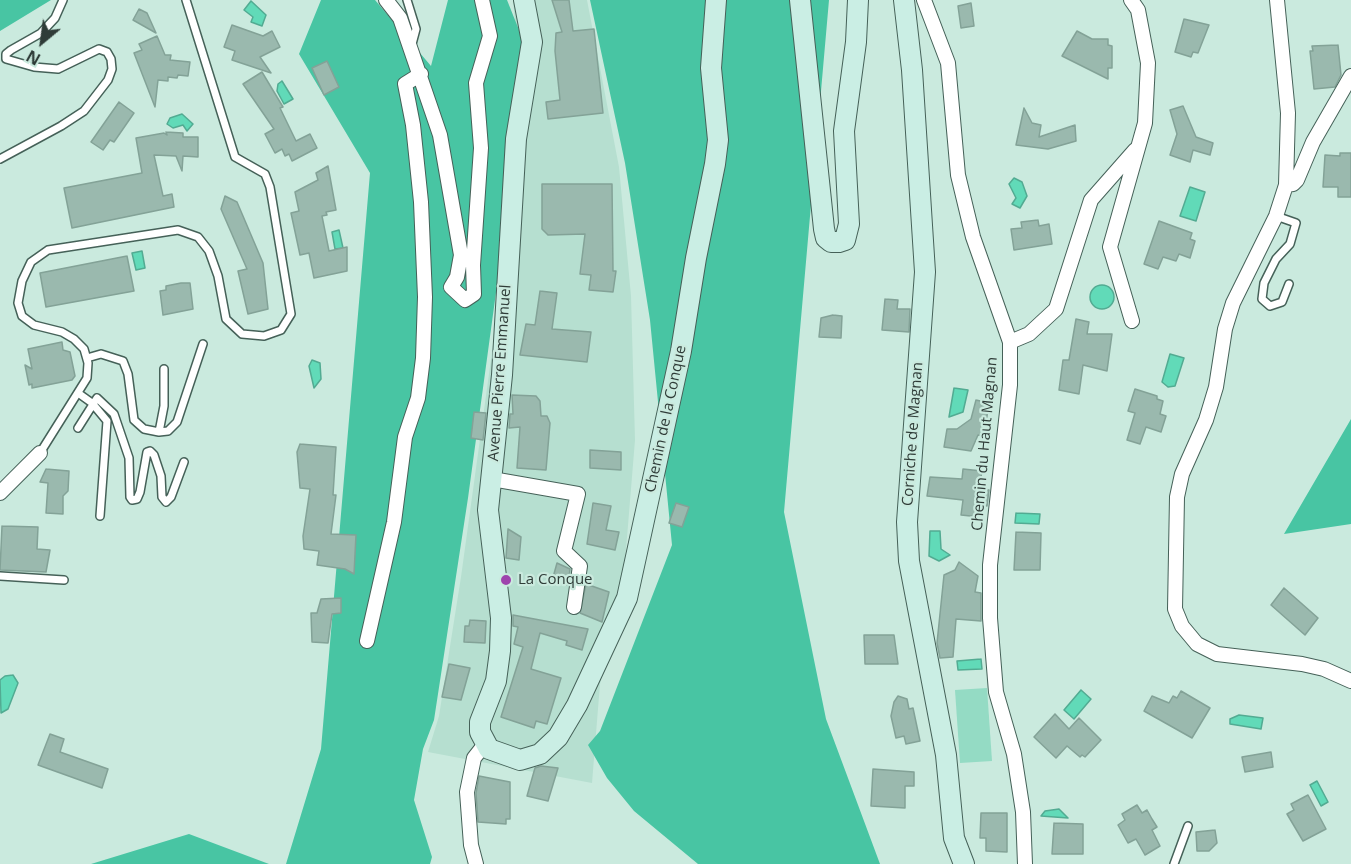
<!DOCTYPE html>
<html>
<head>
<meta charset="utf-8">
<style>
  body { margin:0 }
  #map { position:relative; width:1351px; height:864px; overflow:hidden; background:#caeade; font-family:"Open Sans",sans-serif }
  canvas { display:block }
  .north { position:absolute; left:12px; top:12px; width:60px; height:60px; -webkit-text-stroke:4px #caeade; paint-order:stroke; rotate:209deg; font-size:16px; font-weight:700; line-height:24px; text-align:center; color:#2f3c38 }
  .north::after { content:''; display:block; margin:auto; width:21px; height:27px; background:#2f3c38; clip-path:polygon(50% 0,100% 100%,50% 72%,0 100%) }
</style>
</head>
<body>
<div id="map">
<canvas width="1351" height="864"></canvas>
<div class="north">N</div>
</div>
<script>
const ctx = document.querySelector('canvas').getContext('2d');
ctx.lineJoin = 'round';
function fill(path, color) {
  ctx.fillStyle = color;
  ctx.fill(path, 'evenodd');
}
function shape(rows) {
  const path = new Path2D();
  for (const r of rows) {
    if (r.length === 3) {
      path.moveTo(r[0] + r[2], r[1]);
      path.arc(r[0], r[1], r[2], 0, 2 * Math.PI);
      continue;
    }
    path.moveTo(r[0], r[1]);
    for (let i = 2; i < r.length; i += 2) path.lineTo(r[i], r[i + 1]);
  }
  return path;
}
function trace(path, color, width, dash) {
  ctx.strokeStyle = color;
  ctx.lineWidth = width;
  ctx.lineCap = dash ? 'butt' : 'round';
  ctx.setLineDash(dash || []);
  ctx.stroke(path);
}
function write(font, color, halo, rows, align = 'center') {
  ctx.font = font + ' "Open Sans",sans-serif';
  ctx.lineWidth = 4.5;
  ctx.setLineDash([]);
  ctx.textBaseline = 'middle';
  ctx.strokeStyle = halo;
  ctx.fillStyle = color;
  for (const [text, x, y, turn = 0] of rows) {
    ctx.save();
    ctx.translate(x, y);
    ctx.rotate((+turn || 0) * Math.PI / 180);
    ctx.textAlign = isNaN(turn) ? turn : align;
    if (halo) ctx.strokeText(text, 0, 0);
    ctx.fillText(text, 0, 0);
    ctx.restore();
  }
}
const built = shape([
  [513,0,587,0,619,167,631,296,635,440,624,574,600,684,592,783,428,752,439,716,461,577,524,120]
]);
const green = shape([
  [987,688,992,761,960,763,955,690]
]);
const forest = shape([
  [0,0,51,0,0,31],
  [321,0,375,0,431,66,448,0,507,0,525,45,506,219,468,498,434,720,423,749,414,800,432,857,430,864,286,864,321,749,370,173,299,54],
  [590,0,829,0,784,512,826,719,880,864,698,864,634,811,607,778,588,745,600,731,672,545,650,320,625,163],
  [1351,419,1351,524,1284,534],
  [189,834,269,864,91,864]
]);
const water = shape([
  [251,1,266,15,262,26,251,22,253,17,244,10,251,1],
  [282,81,293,99,284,104,277,91,278,84,282,81],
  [182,114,193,124,187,131,183,125,173,128,167,124,170,118,182,114],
  [1014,178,1022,182,1027,196,1020,208,1012,204,1016,198,1009,184,1014,178],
  [1190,187,1205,192,1196,221,1180,216,1190,187],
  [339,230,343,248,335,249,332,232,339,230],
  [142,251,145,268,136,270,132,253,142,251],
  [1102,297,12],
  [1170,354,1184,358,1175,386,1168,387,1162,382,1170,354],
  [312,360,320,363,321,379,314,388,309,366,312,360],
  [954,388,968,390,963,412,949,417,954,388],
  [1016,513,1040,514,1039,524,1015,523,1016,513],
  [930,531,940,531,941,549,950,555,939,561,929,556,930,531],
  [981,659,982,669,958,670,957,661,981,659],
  [13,675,18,683,8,709,1,713,0,680,5,676,13,675],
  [1081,690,1091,699,1074,719,1064,710,1081,690],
  [1239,715,1263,718,1261,729,1230,724,1230,719,1239,715],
  [1317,781,1328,802,1321,806,1310,785,1317,781],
  [1059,809,1068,818,1041,816,1045,811,1059,809]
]);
const building = shape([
  [552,0,569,0,573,31,594,29,603,113,548,119,546,102,560,100,555,51,556,33,562,32,552,0],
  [971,3,974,26,961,28,958,6,971,3],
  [139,9,147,13,156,33,133,20,139,9],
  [1184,19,1209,25,1198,53,1193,52,1191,57,1175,52,1184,19],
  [232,25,263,36,272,31,280,47,260,57,271,73,232,60,235,51,224,47,232,25],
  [1077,31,1092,39,1108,39,1108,45,1112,46,1112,68,1108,68,1108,79,1062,56,1077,31],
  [157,36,165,55,171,55,170,60,190,62,188,76,178,75,177,78,168,77,168,81,158,80,155,107,134,53,142,50,139,44,157,36],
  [1338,45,1341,75,1335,87,1314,89,1310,51,1313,51,1312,46,1338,45],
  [327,61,339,87,324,95,312,68,327,61],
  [262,72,283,107,280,108,296,141,310,134,317,148,292,161,289,154,285,156,282,149,275,153,265,134,274,129,243,84,262,72],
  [119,102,134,113,114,142,110,140,103,150,91,142,119,102],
  [1183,106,1196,137,1213,143,1210,155,1193,150,1190,162,1170,155,1177,134,1170,110,1183,106],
  [1024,108,1032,123,1041,125,1039,137,1075,125,1076,141,1048,149,1016,145,1024,108],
  [166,132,183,133,183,137,198,137,198,157,183,156,182,171,176,156,154,155,163,196,172,194,174,207,72,228,64,188,142,173,136,138,164,133,167,135,166,132],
  [1340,153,1351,153,1351,197,1338,197,1338,187,1323,187,1325,155,1340,156,1340,153],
  [328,166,336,210,326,212,327,215,322,216,329,251,347,247,347,271,314,278,309,253,300,255,291,213,299,211,295,192,318,180,316,173,328,166],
  [542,184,612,184,613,271,616,271,613,292,589,290,591,275,580,274,585,234,548,235,542,229,542,184],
  [225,196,237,202,263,263,268,309,248,314,238,271,247,269,221,209,225,196],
  [1038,220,1039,226,1049,224,1052,244,1014,250,1011,229,1022,228,1021,222,1038,220],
  [1159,221,1192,233,1190,239,1195,241,1190,258,1179,254,1176,261,1163,257,1158,269,1144,264,1159,221],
  [127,256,134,291,46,307,40,273,127,256],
  [181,283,190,283,193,309,163,315,160,291,166,290,166,286,181,283],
  [540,291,557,293,552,329,591,332,587,362,520,355,526,324,535,325,540,291],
  [885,299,898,300,897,309,910,309,909,332,882,330,885,299],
  [833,315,842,316,841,338,819,337,821,318,833,315],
  [1076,319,1089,322,1087,334,1112,334,1107,371,1083,365,1079,394,1059,390,1063,360,1069,360,1076,319],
  [62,342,63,350,70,352,75,376,72,380,32,388,32,384,29,385,25,365,32,369,28,349,62,342],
  [1135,389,1157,396,1157,399,1163,401,1160,414,1166,416,1161,432,1146,427,1140,444,1127,440,1135,413,1128,411,1135,389],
  [512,395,536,396,540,401,541,416,547,416,550,423,546,470,517,468,520,427,509,428,510,414,513,414,512,395],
  [976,400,989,403,984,436,978,435,971,451,944,447,947,429,957,429,971,419,976,400],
  [474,412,486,413,483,440,471,438,474,412],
  [300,444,336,447,333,495,336,495,331,534,356,535,354,574,345,569,317,565,319,551,304,549,303,536,310,489,300,488,297,452,300,444],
  [590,450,621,452,621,470,590,468,590,450],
  [46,469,69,471,68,491,63,496,63,514,46,513,48,483,40,482,46,469],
  [963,469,982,471,979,489,989,490,987,506,981,505,980,517,961,515,963,500,927,496,930,477,962,479,963,469],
  [593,503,611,506,606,530,619,532,615,550,587,544,593,503],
  [676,503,689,507,682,527,669,523,676,503],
  [2,526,38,527,37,549,50,550,46,572,0,570,2,526],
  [508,529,521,537,519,560,506,558,508,529],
  [1016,532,1041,533,1040,570,1014,570,1016,532],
  [959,562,978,576,975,592,981,593,981,621,956,619,953,657,940,658,937,643,944,575,955,570,959,562],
  [557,563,570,569,568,585,552,581,557,563],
  [586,584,609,592,602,622,580,613,586,584],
  [1284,588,1318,618,1305,635,1271,605,1284,588],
  [341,598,341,613,332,614,328,643,312,642,311,613,317,613,321,599,341,598],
  [513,615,588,629,582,650,566,645,567,641,540,633,531,669,561,678,547,724,536,721,534,728,501,717,523,647,514,644,518,627,513,626,513,615],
  [470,620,486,621,485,643,464,642,465,626,469,626,470,620],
  [864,635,894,635,898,664,865,664,864,635],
  [449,664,470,668,461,700,442,697,449,664],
  [1181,691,1210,708,1192,738,1144,711,1152,696,1169,703,1173,696,1177,698,1181,691],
  [898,696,907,699,909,709,913,708,920,741,906,744,904,736,896,738,891,716,894,702,898,696],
  [1055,714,1069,729,1079,718,1101,740,1085,757,1082,755,1080,757,1067,746,1056,758,1034,737,1055,714],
  [50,734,64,739,60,752,108,769,102,788,38,765,50,734],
  [1271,752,1273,767,1245,772,1242,757,1271,752],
  [541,766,558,768,548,801,527,796,535,768,541,766],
  [873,769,914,772,914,786,905,786,905,808,871,806,873,769],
  [479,776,510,782,510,819,506,819,506,824,478,822,476,793,479,776],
  [1308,795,1326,829,1303,841,1287,814,1294,810,1291,804,1308,795],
  [1137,805,1142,813,1147,810,1152,819,1157,827,1152,830,1160,846,1145,855,1136,839,1128,843,1118,825,1125,820,1122,814,1137,805],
  [981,813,1007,813,1007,852,986,851,986,838,980,838,981,813],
  [1054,823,1083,824,1083,854,1052,854,1054,823],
  [1215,830,1217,843,1209,851,1197,851,1196,832,1215,830]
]);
const lane = shape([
  [407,0,416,29,412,44],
  [0,159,61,126,84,111,108,80,112,69,111,59,107,52,99,49,58,69,34,67,6,59,6,54,11,50,41,33,55,18,63,0],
  [1276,216,1296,223,1290,244,1276,259,1264,283,1262,299,1270,306,1282,302,1289,284],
  [87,358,101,354,123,361,128,374,134,420,144,429,159,432,164,406,164,369],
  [78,393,92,403,107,421,100,516],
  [78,428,97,398,114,414,129,458,130,497,132,500,137,499,140,492,147,452,150,451,154,455,161,476,162,497,166,502,171,497,184,462],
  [159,432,168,431,177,422,203,344],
  [40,453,87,378,88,363,84,349,74,339,62,332,34,325,22,316,18,303,22,281,31,262,48,250,178,230,198,237,209,251,218,276,226,319,242,334,264,336,281,330,291,314,270,187,265,174,235,157,186,0],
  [0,576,64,580],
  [1174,864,1188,826]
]);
const street = shape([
  [386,0,400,18,440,135,461,255,457,277,451,287,465,300,474,294,473,265,481,148,476,83,490,36,482,0],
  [924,0,948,63,958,175,973,237,1010,342,1010,385,990,565,990,618,996,692,1014,754,1023,812,1025,864],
  [1131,0,1138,10,1148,63,1145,123,1110,247,1132,321],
  [1277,0,1288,113,1286,185,1276,216,1233,303,1225,329,1216,387,1206,420,1182,474,1177,497,1175,609,1182,626,1197,644,1217,654,1302,664,1324,669,1351,681],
  [1286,185,1293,184,1297,180,1313,142,1351,76],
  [1010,342,1029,334,1056,309,1091,200,1135,150],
  [492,479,578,494,564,551,580,566,574,607],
  [0,493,40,453],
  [367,641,394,522,405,437,418,398,423,358,425,297,421,202,413,125,405,84,421,74],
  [476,864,471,845,467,792,474,758,485,744]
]);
const secondary = shape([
  [524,0,532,42,516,139,502,375,488,510,501,618,500,651,496,681,480,722,480,732,489,749,520,760,540,754,558,737,577,705,627,598,681,351,696,258,715,164,718,140,711,68,716,0],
  [800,0,824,229,826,238,831,242,839,242,845,240,849,224,844,131,856,42,858,0],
  [904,0,912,70,925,272,907,522,909,561,946,755,954,838,964,864]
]);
const markers = [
  [506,580,6,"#9e43ad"]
];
const streetNames = [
  ["Avenue Pierre Emmanuel",500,373,-86],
  ["Chemin de la Conque",666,419,-78],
  ["Corniche de Magnan",913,434,-86],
  ["Chemin du Haut Magnan",985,444,-85]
];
const poiNames = [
  ["La Conque",518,580]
];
fill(built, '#b6dfd0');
fill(green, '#94dbc4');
fill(forest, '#48c5a3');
fill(water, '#61dab8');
trace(water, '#52ab92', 1.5);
fill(building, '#9ab9ae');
trace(building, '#83a297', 1.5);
trace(lane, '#456158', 10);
trace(street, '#456158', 16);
trace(secondary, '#456158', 22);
trace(lane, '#fff', 7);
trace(street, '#fff', 14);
trace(secondary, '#caeee4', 20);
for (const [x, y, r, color] of markers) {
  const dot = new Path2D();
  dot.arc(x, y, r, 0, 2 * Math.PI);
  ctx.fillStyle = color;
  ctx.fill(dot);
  trace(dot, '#caeade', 2);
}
write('15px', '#2f3c38', '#caeade', streetNames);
write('15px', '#2f3c38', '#caeade', poiNames, 'left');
</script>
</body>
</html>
